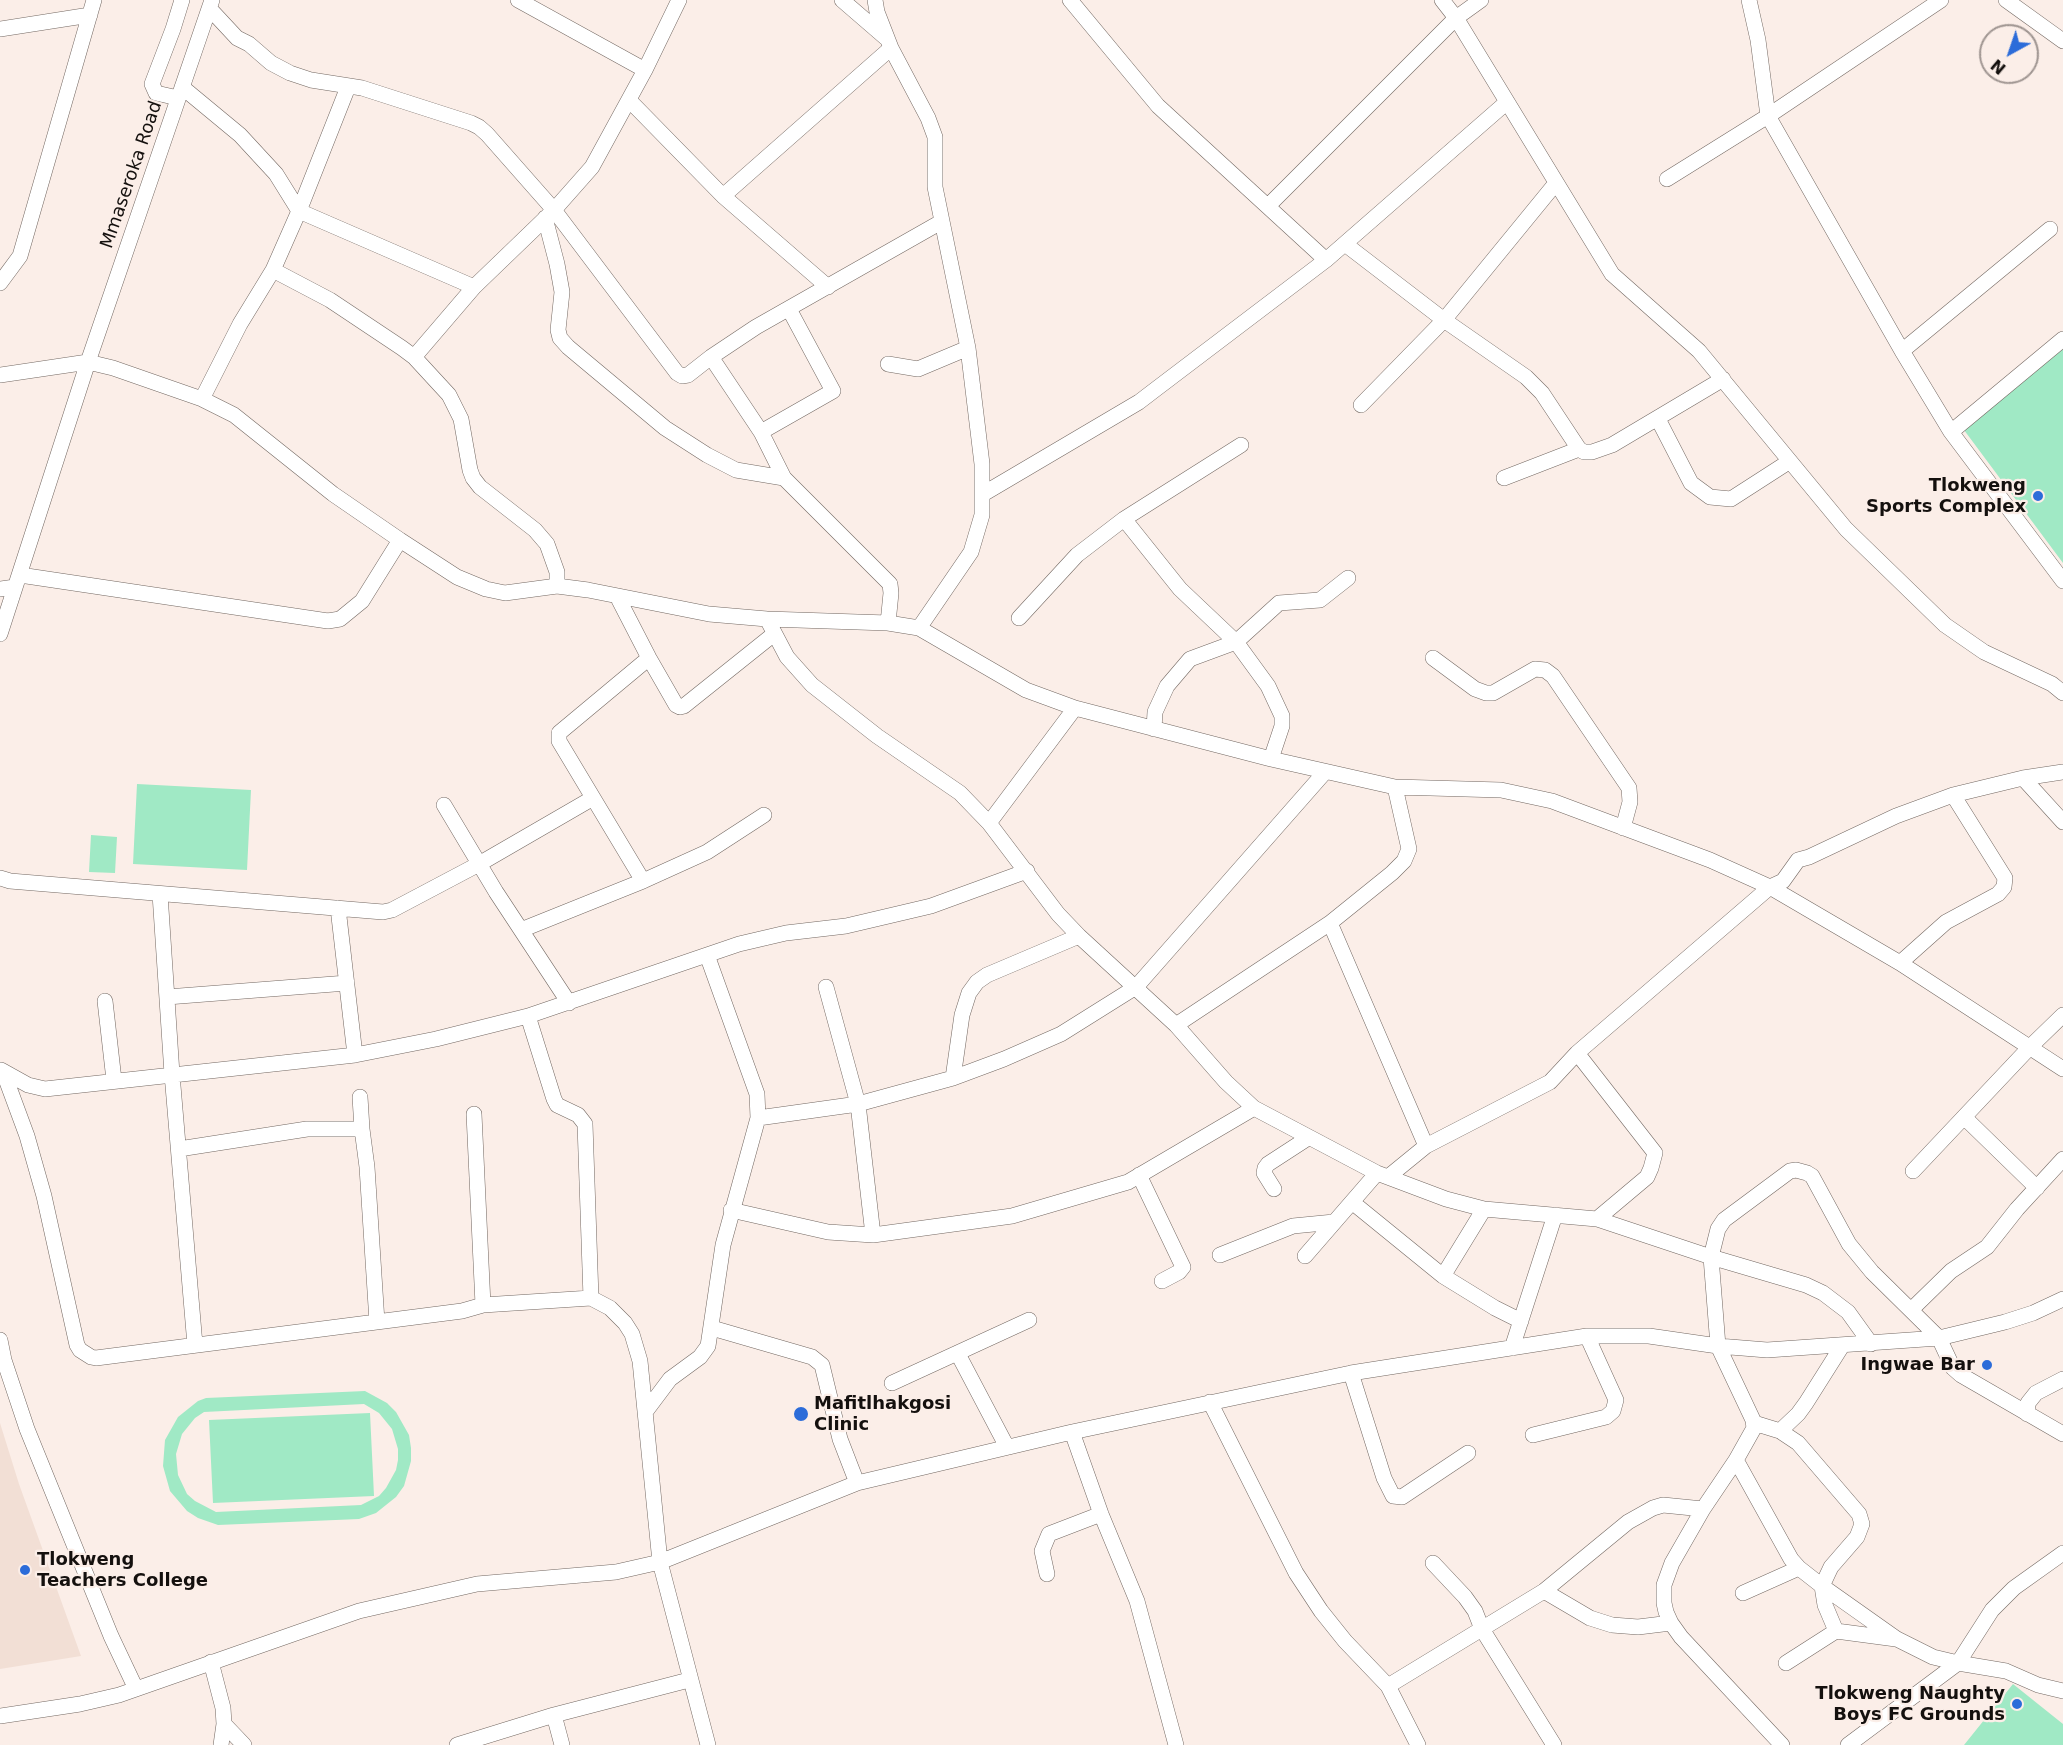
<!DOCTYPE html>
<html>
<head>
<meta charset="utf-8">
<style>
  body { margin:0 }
  #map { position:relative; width:2063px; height:1745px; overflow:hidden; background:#fbeee8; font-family:"DejaVu Sans",sans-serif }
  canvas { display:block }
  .north { position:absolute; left:1979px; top:24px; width:60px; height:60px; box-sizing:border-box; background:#fbeee8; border:2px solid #9f9591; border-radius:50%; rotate:220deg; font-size:16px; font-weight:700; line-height:24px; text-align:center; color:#14100e }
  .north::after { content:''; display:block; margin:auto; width:21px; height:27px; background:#2c6cd9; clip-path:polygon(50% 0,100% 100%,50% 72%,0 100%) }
</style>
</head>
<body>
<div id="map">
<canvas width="2063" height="1745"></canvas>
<div class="north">N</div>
</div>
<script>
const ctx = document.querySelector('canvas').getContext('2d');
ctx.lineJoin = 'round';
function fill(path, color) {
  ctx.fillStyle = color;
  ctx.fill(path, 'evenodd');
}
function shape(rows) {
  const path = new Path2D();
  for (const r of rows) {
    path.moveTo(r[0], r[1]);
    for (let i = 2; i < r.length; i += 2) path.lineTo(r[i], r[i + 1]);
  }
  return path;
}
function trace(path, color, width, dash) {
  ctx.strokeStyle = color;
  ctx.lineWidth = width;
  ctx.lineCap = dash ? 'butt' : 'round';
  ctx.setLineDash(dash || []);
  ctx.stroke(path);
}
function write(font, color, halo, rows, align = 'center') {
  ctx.font = font + ' "DejaVu Sans",sans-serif';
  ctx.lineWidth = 4.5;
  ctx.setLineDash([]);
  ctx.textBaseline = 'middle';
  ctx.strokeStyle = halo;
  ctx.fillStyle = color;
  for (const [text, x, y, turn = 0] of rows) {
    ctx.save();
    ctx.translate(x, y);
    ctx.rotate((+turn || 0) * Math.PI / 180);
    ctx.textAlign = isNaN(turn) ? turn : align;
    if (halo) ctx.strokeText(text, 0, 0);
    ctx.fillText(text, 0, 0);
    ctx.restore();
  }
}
const built = shape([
  [0,1423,19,1484,81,1656,0,1669]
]);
const green = shape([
  [2063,349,2063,563,1964,430],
  [137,784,251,790,247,870,133,864],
  [91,835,117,837,115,873,89,872],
  [365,1391,387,1403,396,1412,409,1435,411,1448,411,1461,404,1486,396,1497,376,1513,359,1519,218,1525,198,1518,187,1511,170,1491,163,1466,165,1440,178,1417,198,1401,206,1398],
  [364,1404,379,1413,392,1429,398,1449,398,1460,396,1470,386,1488,379,1496,361,1505,216,1512,195,1501,187,1494,178,1475,176,1454,182,1434,195,1418,204,1412],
  [370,1413,374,1496,213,1503,209,1420],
  [2013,1684,2063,1724,2063,1745,1964,1745]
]);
const minor = shape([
  [518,0,645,70],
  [842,0,886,38],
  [875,0,877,12,891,48,928,118,935,137,935,187,968,348,982,464,982,515,971,552,919,628],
  [1070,0,1158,106,1326,260],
  [1442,0,1456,18,1612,274,1699,351,1846,529,1945,625,1984,652,2052,684,2063,693],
  [1749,0,1758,40,1768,116,1902,351,1951,432,2063,581],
  [2006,0,2063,41],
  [210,9,237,38,249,44,271,63,290,73,311,80,362,88,471,123,479,127,487,134,554,210,677,373,682,376,688,375,711,357],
  [0,29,90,15],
  [182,87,240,135,276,174,299,211,474,287],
  [178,98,156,93,152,84,173,29,182,0],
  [629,100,723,196,828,287],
  [1667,179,1768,116,1941,0],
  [723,196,891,48],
  [1268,206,1456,18,1481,0],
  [545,218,557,264,562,292,558,330,560,338,568,347,665,428,707,455,736,470,784,478],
  [1345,244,1444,320,1526,377,1542,393,1579,449],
  [273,270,330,300,402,348,414,357,449,395,461,419,470,470,473,478,480,487,535,530,547,544,557,572,557,586],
  [0,283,20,256,94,0],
  [1902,351,2050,229],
  [414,357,474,287,554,210,592,167,645,70,679,0],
  [888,364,918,369,968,348],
  [0,375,88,362,113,368,202,399,234,415,333,494,400,540,457,577,486,589,505,593,557,586,588,590,709,614,767,619,888,623,919,628,1026,690,1075,708,1271,759,1395,787,1501,790,1552,801,1710,860,1770,887,1900,963,2063,1069],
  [202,399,240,324,273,270,299,211,348,87],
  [1361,405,1444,320,1556,183],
  [1658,419,1691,483,1710,497,1731,499,1790,461],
  [761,432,833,391,789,309],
  [1951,432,2063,339],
  [1504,478,1579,449,1584,452,1592,452,1612,445,1723,379],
  [983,494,1139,402,1156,389,1326,260,1507,102],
  [1124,519,1180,589,1236,642,1268,686,1282,716,1282,726,1271,759],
  [20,575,328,621,340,619,362,601,400,540],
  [0,589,15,587],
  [617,596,649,658,676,705,680,707,684,706,774,634],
  [1019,618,1077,555,1124,519,1241,445],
  [767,619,787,657,812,685,877,736,960,793,989,823,1058,914,1079,936,1176,1025,1226,1082,1254,1108,1377,1173,1446,1199,1484,1209,1597,1219,1711,1257,1806,1285,1823,1293,1848,1312,1871,1344],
  [888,623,891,593,890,584,784,478,761,432,711,357,756,327,941,222],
  [0,634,88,362,212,0],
  [1433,658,1475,689,1486,693,1493,693,1535,669,1545,670,1553,676,1629,788,1630,802,1623,828],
  [1154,729,1155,712,1167,686,1190,659,1236,642,1279,603,1320,600,1348,578],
  [2023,778,2063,822],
  [444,805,496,892,569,1003],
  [989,823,1075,708],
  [0,878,10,881,383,912,392,910,479,864,593,798],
  [643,881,559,741,559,733,649,658],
  [160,894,172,1074,195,1345],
  [338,908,355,1055],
  [1330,923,1426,1146],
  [521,930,643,881,707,852,764,815],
  [1900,963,1946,922,1998,894,2004,887,2005,878,1953,795],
  [826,987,858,1104,873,1235],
  [167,997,347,983],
  [105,1001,114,1080],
  [528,1016,554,1099,557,1105,578,1115,585,1124,591,1298],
  [1176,1025,1330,923,1392,873,1404,861,1409,849,1395,787],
  [1577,1053,1655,1153,1651,1168,1647,1177,1597,1219],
  [1,1070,28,1085,45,1089,355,1055,436,1039,528,1016,739,944,786,933,846,926,931,906,1027,871],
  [3,1071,27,1136,44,1196,77,1345,80,1350,91,1357,96,1358,462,1311,483,1305,591,1298,610,1308,625,1323,632,1334,640,1361,660,1562,708,1745],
  [953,1078,962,1015,969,993,977,982,987,975,1079,936],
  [360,1097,362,1129,367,1167,377,1322],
  [474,1114,483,1305],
  [1964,1117,2037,1188],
  [758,1118,858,1104,953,1078,1004,1059,1061,1034,1136,987,1325,772],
  [179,1149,307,1129,362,1129],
  [1913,1171,2030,1047,2063,1015],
  [1139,1175,1183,1267,1179,1272,1162,1281],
  [1388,1177,1426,1146,1550,1082,1577,1053,1770,887,1783,881,1798,860,1809,857,1896,816,1953,795,2023,778,2063,772],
  [1274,1189,1264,1173,1265,1168,1268,1164,1308,1138],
  [1352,1202,1443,1276,1495,1308,1521,1321],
  [731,1210,828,1232,873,1235,1012,1216,1128,1182,1254,1108],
  [1220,1255,1293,1226,1334,1222],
  [1305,1256,1377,1173],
  [1443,1276,1484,1209],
  [1911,1310,1951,1271,1987,1247,2017,1209,2063,1159],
  [712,1328,812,1357,822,1365,840,1439,857,1483],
  [0,1340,4,1360,27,1429,111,1636,136,1689],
  [1512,1348,1555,1215],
  [958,1354,1007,1447],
  [1351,1373,1384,1478,1393,1496,1402,1497,1468,1453],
  [892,1383,1029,1320],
  [1210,1402,1296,1573,1321,1611,1345,1641,1388,1686,1418,1745],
  [646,1411,670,1379,700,1357,708,1346,723,1245,758,1118,757,1094,707,955],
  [2027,1414,2028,1403,2036,1393,2063,1379],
  [1754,1423,1780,1431,1798,1443,1859,1514,1862,1524,1857,1537,1831,1567,1822,1586,1825,1605,1836,1631,1896,1639],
  [1780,1431,1798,1414,1806,1403,1842,1346],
  [1072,1432,1101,1514,1137,1601,1176,1745],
  [1533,1435,1606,1417,1613,1411,1616,1400,1587,1336],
  [1736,1460,1791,1559,1799,1568,1822,1586,1897,1639,1933,1657,1958,1663,2006,1671,2038,1685,2063,1691],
  [1433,1563,1465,1597,1475,1611,1482,1629,1554,1745],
  [1047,1574,1042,1551,1049,1534,1101,1514],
  [1544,1591,1590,1618,1612,1625,1638,1627,1671,1623],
  [1743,1593,1799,1568],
  [211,1662,223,1708,224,1724,221,1745],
  [1786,1663,1836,1631],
  [1388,1686,1544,1591,1628,1522,1653,1508,1663,1505,1703,1509],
  [554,1715,562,1745],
  [0,1716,80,1704,119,1695,359,1611,477,1584,616,1572,660,1562,857,1483,1072,1432,1351,1373,1587,1336,1649,1336,1718,1346,1767,1350,1939,1338,2005,1322,2033,1313,2063,1299],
  [224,1724,244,1745],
  [457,1745,554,1715,689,1680],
  [1782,1745,1681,1637,1671,1623,1666,1612,1664,1603,1664,1585,1672,1563,1703,1509,1736,1460,1754,1428,1753,1420,1718,1346,1711,1257,1718,1229,1724,1220,1790,1171,1796,1170,1807,1173,1812,1176,1849,1244,1872,1272,1939,1338,1953,1368,1961,1375,2063,1434],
  [1848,1745,1958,1663,1992,1610,2014,1588,2063,1553]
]);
const markers = [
  [2038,496,6,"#2c6cd9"],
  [1987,1365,6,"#2c6cd9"],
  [801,1414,8,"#2c6cd9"],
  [25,1570,6,"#2c6cd9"],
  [2017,1704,6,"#2c6cd9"]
];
const streetNames = [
  ["Mmaseroka Road",132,175,-71]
];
const poiNames = [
  ["Tlokweng",2026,486],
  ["Sports Complex",2026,507],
  ["Ingwae Bar",1975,1365],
  ["Mafitlhakgosi",814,1404,"left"],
  ["Clinic",814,1425,"left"],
  ["Tlokweng",37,1560,"left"],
  ["Teachers College",37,1581,"left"],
  ["Tlokweng Naughty",2005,1694],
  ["Boys FC Grounds",2005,1715]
];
fill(built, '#f2dfd5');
fill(green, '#a0e9c5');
trace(minor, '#736862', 16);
trace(minor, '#fff', 15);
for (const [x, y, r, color] of markers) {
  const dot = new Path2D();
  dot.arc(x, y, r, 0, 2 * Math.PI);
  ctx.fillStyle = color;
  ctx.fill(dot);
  trace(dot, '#fbeee8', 2);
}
write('18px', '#14100e', '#fbeee8', streetNames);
write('bold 18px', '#14100e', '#fbeee8', poiNames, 'right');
</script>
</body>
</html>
